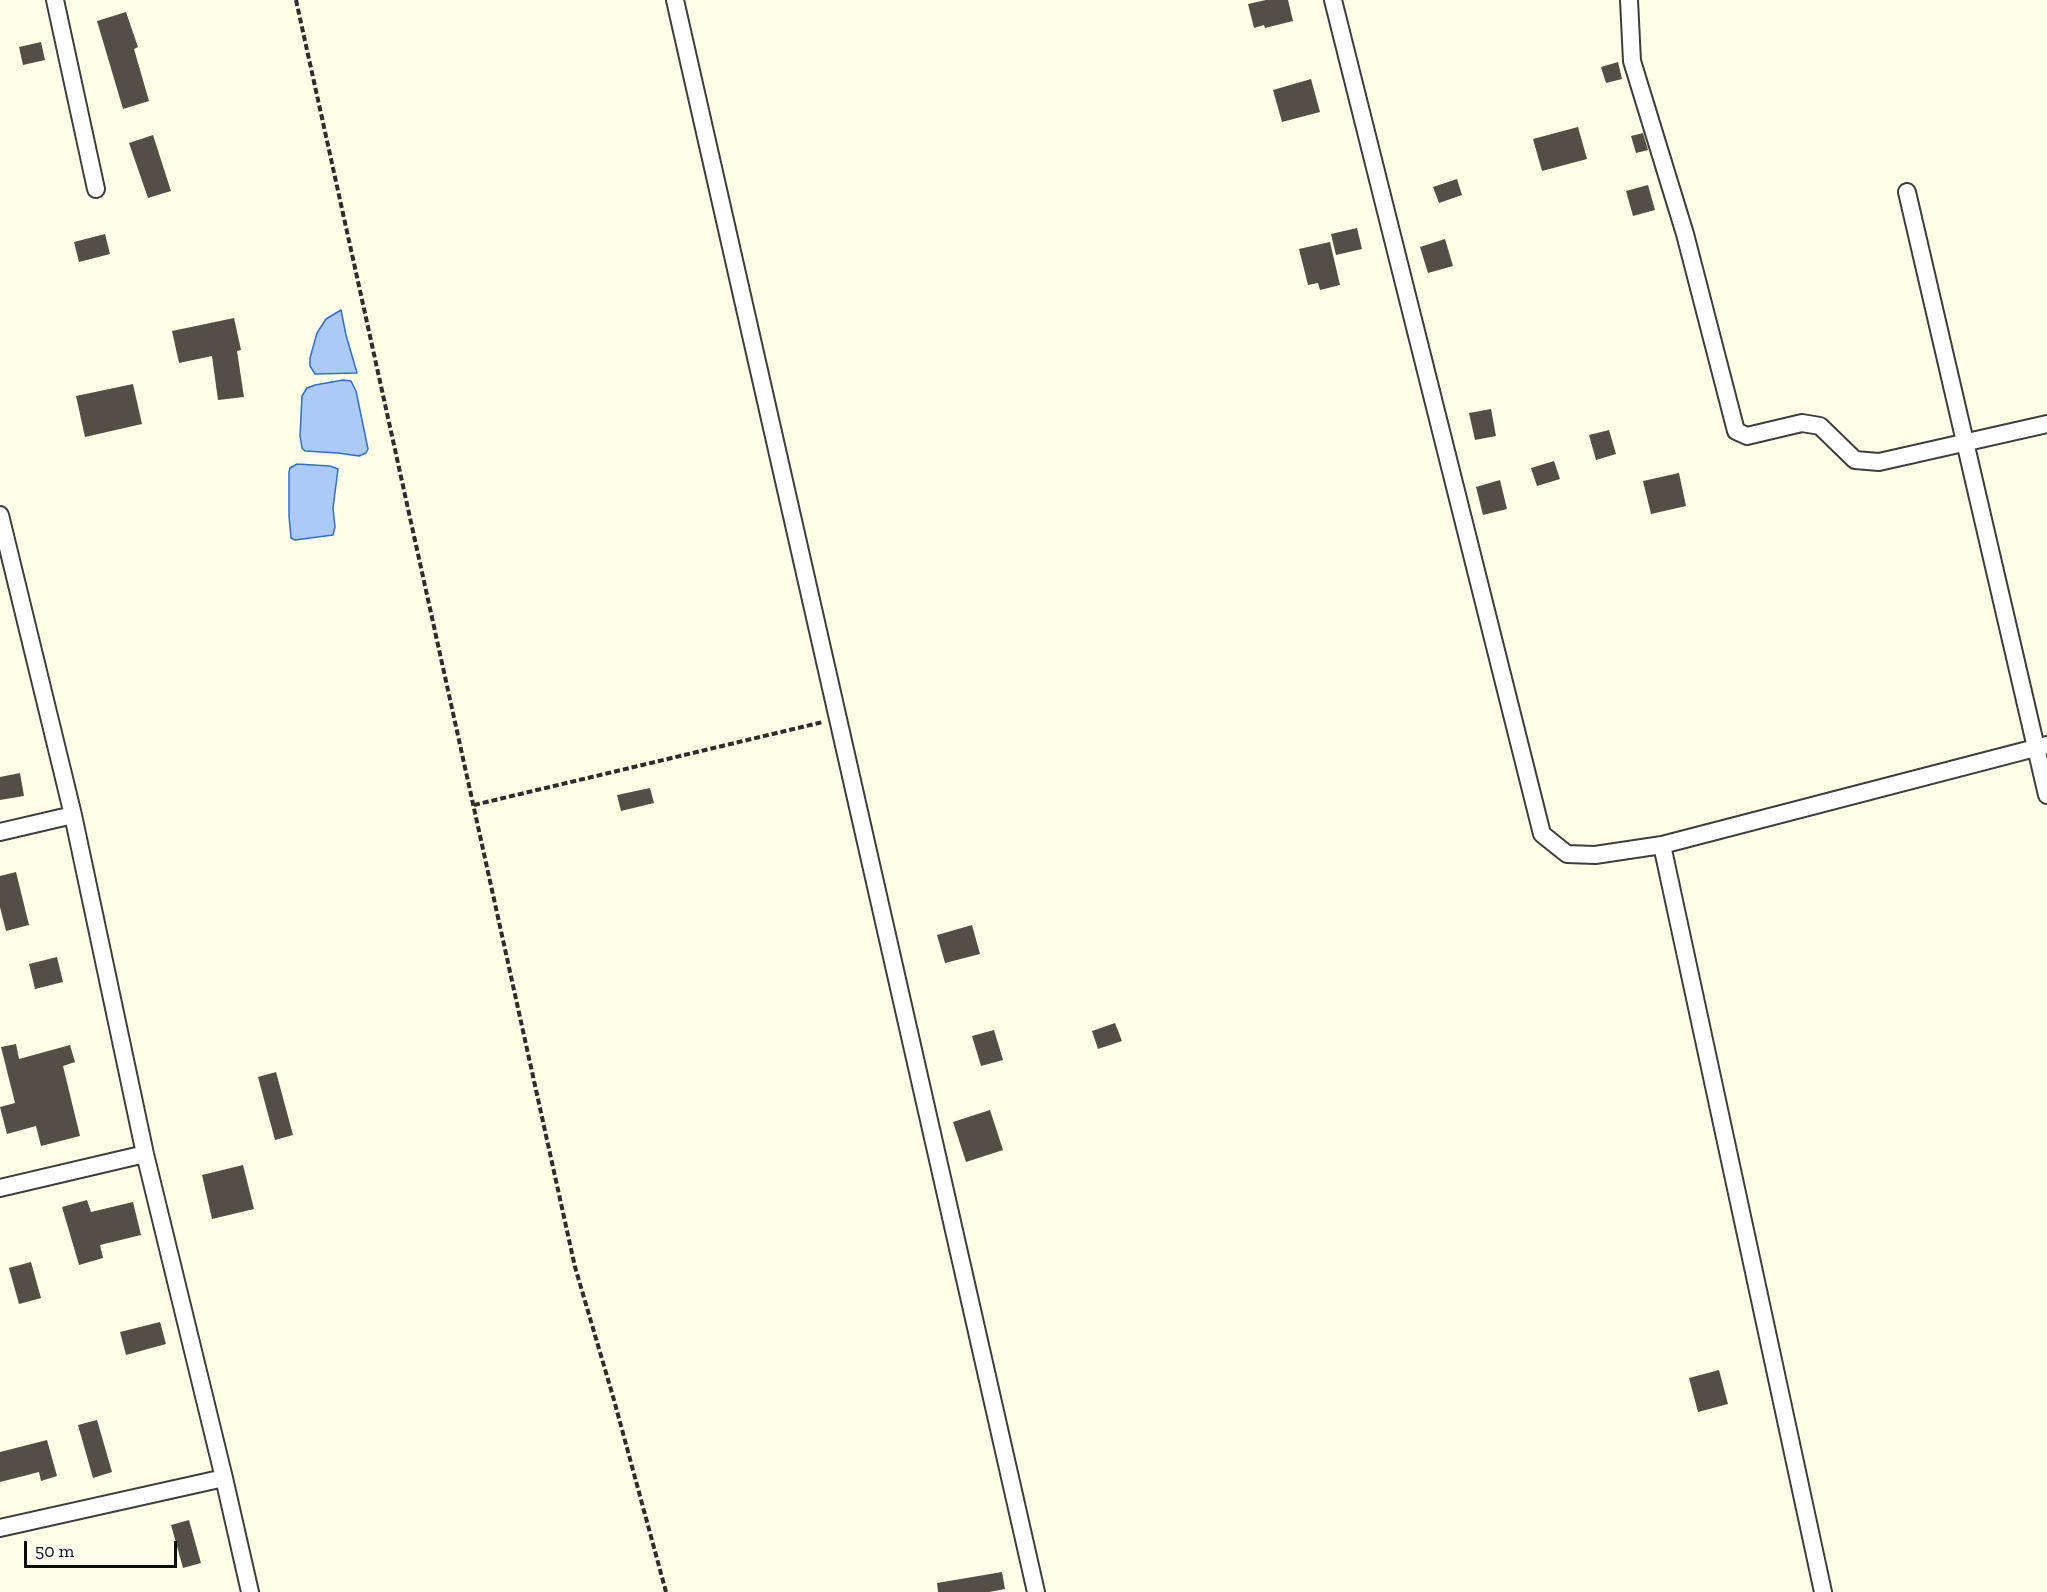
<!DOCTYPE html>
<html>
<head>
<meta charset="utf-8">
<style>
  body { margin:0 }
  #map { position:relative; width:2047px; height:1592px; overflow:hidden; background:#ffffe7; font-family:"Zilla Slab",serif }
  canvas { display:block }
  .scale { position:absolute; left:24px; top:1541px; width:153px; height:27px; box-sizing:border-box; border:3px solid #0a0a0a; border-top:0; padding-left:8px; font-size:18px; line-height:21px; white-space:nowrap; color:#0a0a0a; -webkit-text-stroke:4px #fff; paint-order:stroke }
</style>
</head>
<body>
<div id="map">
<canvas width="2047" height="1592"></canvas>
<div class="scale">50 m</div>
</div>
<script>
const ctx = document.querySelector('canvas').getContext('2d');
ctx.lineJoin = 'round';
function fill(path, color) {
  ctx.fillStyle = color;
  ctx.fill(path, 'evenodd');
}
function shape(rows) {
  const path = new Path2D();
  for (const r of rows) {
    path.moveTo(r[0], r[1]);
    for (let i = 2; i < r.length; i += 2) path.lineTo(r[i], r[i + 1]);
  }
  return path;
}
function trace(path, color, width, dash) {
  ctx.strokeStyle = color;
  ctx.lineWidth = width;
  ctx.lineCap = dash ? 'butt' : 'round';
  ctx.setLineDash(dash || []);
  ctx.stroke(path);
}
const water = shape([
  [341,310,346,335,357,373,315,374,310,366,310,358,317,333,326,319,341,310],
  [343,380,351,381,356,391,368,449,366,453,359,456,338,453,305,451,302,448,300,436,302,396,307,388,315,385,343,380],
  [297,464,330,466,338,469,333,508,335,527,333,535,295,540,291,538,289,516,289,472,290,468,297,464]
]);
const building = shape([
  [1266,0,1288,0,1293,21,1265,28,1264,25,1254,28,1248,4],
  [126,12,138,47,134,49,149,101,123,109,97,21],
  [41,42,45,60,23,65,19,47],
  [1618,62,1622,79,1606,83,1601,67],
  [1311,79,1320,112,1282,122,1273,90],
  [1578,127,1587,159,1542,171,1533,139],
  [1643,133,1648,150,1636,153,1631,136],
  [153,135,171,191,148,198,129,143],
  [1457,179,1462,195,1439,203,1433,187],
  [1648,185,1655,210,1633,216,1626,191],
  [1357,228,1362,249,1336,255,1331,234],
  [105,234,110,254,79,262,74,242],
  [1445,239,1453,266,1428,273,1420,247],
  [1330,242,1340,285,1320,290,1318,283,1308,285,1299,249],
  [234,318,241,350,237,351,244,397,218,400,212,356,179,363,172,331],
  [133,384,142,424,85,437,76,396],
  [1491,409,1496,436,1475,440,1469,413],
  [1609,430,1616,454,1596,460,1589,435],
  [1554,461,1560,479,1537,486,1531,468],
  [1679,473,1686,506,1651,514,1643,481],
  [1500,480,1507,509,1483,515,1476,487],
  [20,773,24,796,0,800,0,777],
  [650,788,654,803,621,811,617,795],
  [16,872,29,925,6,931,0,907,0,876],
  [972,925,980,954,945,963,937,935],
  [57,957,63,982,35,989,29,964],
  [1115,1023,1122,1041,1098,1049,1092,1031],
  [994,1030,1003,1060,981,1066,972,1036],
  [16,1044,19,1059,70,1045,75,1062,63,1066,80,1136,41,1146,36,1126,7,1134,0,1107,15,1103,1,1047],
  [276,1072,293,1135,275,1140,258,1077],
  [990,1110,1003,1150,966,1162,953,1122],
  [243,1165,254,1209,212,1219,202,1175],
  [87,1200,91,1212,133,1202,141,1235,100,1245,103,1258,79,1265,62,1207],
  [31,1262,41,1298,19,1304,9,1268],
  [160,1322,166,1344,126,1355,120,1332],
  [1719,1370,1728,1404,1698,1412,1689,1378],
  [97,1420,112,1472,93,1478,78,1425],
  [47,1440,57,1476,41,1481,39,1472,0,1482,0,1452],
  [189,1520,201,1563,183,1568,171,1525],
  [1002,1572,1005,1589,989,1592,938,1592,937,1583]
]);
const path = shape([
  [296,0,575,1267,614,1400,666,1592],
  [474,805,823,722]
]);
const minor = shape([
  [55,0,96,189],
  [675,0,1036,1592],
  [1333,0,1542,834,1567,854,1595,855,1662,845,2047,745],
  [1629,0,1632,61,1685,234,1736,431,1747,436,1802,423,1820,426,1855,460,1879,462,2047,424],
  [1907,192,2047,795],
  [0,515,73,815,145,1154,224,1478,250,1592],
  [0,832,73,815],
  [1662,845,1823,1592],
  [0,1188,145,1154],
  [0,1528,224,1478]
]);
fill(water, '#abcaf7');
trace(water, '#316ecf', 1.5);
fill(building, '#534e46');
trace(minor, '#3d3d3d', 20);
trace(path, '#2c2c2c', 4, [6, 3]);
trace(minor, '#fff', 16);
</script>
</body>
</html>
